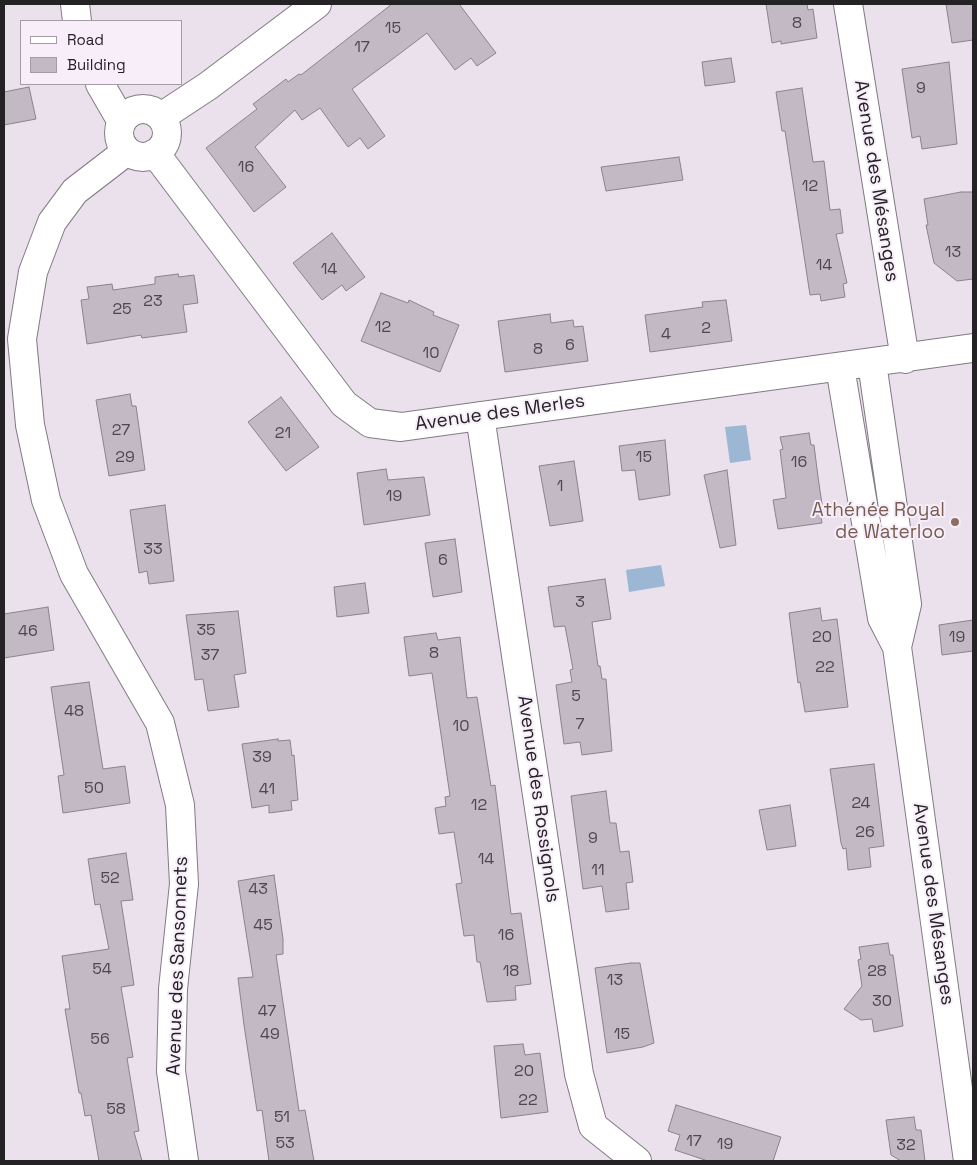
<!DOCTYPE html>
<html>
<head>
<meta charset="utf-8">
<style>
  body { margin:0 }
  #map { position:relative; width:977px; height:1165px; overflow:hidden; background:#eae1ec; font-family:"Space Grotesk",sans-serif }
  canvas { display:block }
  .frame { position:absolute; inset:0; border:5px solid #252226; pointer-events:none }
  .legend { position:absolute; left:20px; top:20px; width:162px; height:65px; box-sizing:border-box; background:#f7eefa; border:1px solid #a39ca5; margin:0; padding:6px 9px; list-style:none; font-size:15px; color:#252226 }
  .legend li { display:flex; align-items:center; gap:10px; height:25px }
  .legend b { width:25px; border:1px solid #a39ca5 }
</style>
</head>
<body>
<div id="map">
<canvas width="977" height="1165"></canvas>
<div class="frame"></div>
<ul class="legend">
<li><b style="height:6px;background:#fff"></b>Road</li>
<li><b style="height:14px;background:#c2b9c4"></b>Building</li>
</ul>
</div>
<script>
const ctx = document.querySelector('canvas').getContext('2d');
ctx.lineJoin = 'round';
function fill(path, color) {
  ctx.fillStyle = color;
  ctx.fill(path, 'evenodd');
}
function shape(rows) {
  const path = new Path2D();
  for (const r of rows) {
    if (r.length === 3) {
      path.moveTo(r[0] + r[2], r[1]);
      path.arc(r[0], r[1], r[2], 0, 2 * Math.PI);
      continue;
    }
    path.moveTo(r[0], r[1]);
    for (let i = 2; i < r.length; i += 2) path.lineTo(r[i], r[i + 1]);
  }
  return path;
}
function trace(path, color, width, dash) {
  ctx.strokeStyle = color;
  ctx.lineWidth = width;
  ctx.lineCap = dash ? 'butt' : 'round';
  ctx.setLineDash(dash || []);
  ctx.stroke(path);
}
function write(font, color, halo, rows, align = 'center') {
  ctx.font = font + ' "Space Grotesk",sans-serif';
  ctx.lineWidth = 4;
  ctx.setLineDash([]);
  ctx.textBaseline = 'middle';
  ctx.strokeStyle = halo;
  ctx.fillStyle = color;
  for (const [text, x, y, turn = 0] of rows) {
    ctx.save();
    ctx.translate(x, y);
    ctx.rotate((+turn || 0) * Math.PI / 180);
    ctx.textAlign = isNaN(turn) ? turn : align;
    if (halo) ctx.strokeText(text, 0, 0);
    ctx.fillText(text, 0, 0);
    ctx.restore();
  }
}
const water = shape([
  [746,425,751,460,730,463,725,427],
  [661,565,665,586,629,592,626,570]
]);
const building = shape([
  [392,4,459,4,496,53,477,66,471,58,455,70,427,33,394,58,352,89,385,136,368,149,360,138,348,147,320,108,302,120,295,110,255,147,286,187,254,212,206,148,257,109,253,104,286,79,288,82,299,74,301,75,392,4],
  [766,4,807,4,808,10,813,9,817,38,781,44,781,41,772,43,766,4],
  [946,4,973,4,973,40,952,43,946,4],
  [731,58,735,82,705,86,702,62,731,58],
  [949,62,957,144,922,149,920,136,912,138,902,69,949,62],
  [29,87,36,119,4,125,4,92,29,87],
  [802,88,813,162,824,161,830,210,840,209,843,233,836,234,847,283,843,284,845,297,821,301,820,294,810,295,785,131,782,131,776,92,802,88],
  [679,157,683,180,606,191,601,167,679,157],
  [961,192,973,192,973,279,957,281,934,263,926,225,928,225,924,199,961,192],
  [332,233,365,277,346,291,342,285,322,300,293,263,332,233],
  [178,274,179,277,194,275,198,303,183,305,187,332,142,338,141,335,87,344,81,300,89,299,87,287,112,284,113,290,155,284,155,277,178,274],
  [381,293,408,303,409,300,434,312,433,315,459,325,440,372,361,341,381,293],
  [726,300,732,341,650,352,645,315,703,307,702,302,726,300],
  [550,314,551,323,573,320,574,327,583,326,588,361,505,372,498,321,550,314],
  [130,394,132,406,136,406,145,470,109,476,96,400,130,394],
  [281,397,319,447,286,471,248,422,281,397],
  [809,433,811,445,814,445,818,477,823,511,820,511,822,523,778,529,773,500,786,498,780,450,783,449,780,437,809,433],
  [665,440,670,495,639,500,635,470,622,471,619,446,665,440],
  [574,461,583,521,550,526,539,466,574,461],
  [386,469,388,480,424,477,430,515,364,525,357,473,386,469],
  [727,470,736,545,720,548,704,475,727,470],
  [165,505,174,581,149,584,147,571,139,573,130,510,165,505],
  [455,539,462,592,433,597,425,543,455,539],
  [605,579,611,619,592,622,598,666,600,666,602,679,606,679,612,751,582,755,580,742,564,744,556,685,572,682,570,670,573,669,565,626,554,627,548,587,605,579],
  [365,583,369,613,337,617,334,587,365,583],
  [48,607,54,650,4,658,4,614,48,607],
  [820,608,822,621,837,619,848,707,805,712,800,682,798,683,789,613,820,608],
  [238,611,246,673,234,675,239,707,208,711,203,679,195,680,186,615,238,611],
  [973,620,973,651,942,655,939,625,973,620],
  [436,633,438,640,460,637,467,698,477,697,491,786,495,785,511,914,521,913,531,984,515,986,516,1000,487,1002,480,962,477,962,474,935,464,936,456,884,462,883,454,832,439,834,435,808,446,806,445,797,450,796,432,673,409,676,404,637,436,633],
  [89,682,103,769,125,766,130,803,63,813,58,776,64,775,51,687,89,682],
  [278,739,278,741,290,740,292,756,294,755,298,800,291,801,292,810,269,813,269,805,252,808,242,744,278,739],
  [874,764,884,846,869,848,871,867,848,870,846,848,843,849,841,843,830,769,874,764],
  [606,791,610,823,616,823,620,852,629,851,633,882,626,883,629,909,606,912,602,886,583,889,571,796,606,791],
  [790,805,796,846,767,850,759,810,790,805],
  [126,853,133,900,121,901,134,985,121,987,133,1057,127,1058,139,1131,134,1132,142,1161,99,1161,91,1115,85,1116,81,1093,79,1093,65,1009,70,1009,62,956,109,949,100,904,95,905,88,859,126,853],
  [274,875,283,939,283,954,276,955,299,1111,305,1110,314,1161,269,1161,262,1110,257,1111,244,1025,238,978,253,977,238,881,274,875],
  [888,943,890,955,893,955,903,1026,874,1032,872,1019,861,1020,844,1009,862,986,858,960,861,959,859,947,888,943],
  [631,963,640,963,654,1043,643,1047,607,1053,595,968,631,963],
  [523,1044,525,1055,540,1053,548,1112,501,1118,494,1046,523,1044],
  [676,1105,781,1137,773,1161,708,1161,675,1150,680,1135,668,1131,676,1105],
  [914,1117,916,1130,921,1130,925,1161,901,1161,891,1155,886,1120,914,1117]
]);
const minor = shape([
  [75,4,77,21],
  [848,4,905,359],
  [100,84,122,122],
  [143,133,24],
  [161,117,208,86,317,4],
  [127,151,75,191,52,222,33,272,22,339,30,425,46,500,74,574,160,723,180,805,184,884,173,989,171,1071,184,1161],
  [155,153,344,404,370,423,401,427,973,348],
  [872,363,907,604,897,647],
  [840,367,882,618,897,647,968,1161],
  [480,416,579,1074,593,1126,637,1161]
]);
const markers = [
  [955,522,5,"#8d6e63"]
];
const numberNames = [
  ["8",797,24],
  ["15",393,29],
  ["17",362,48],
  ["9",921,89],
  ["16",246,168],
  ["12",810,187],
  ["13",953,253],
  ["14",824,266],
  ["14",329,270],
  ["23",153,302],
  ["25",122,310],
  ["12",383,328],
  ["2",706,329],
  ["4",666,335],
  ["6",570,346],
  ["8",538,350],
  ["10",431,354],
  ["27",121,431],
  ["21",283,434],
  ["29",125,458],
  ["15",644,458],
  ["16",799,463],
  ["1",560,487],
  ["19",394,497],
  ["33",153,550],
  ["6",443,561],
  ["3",580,603],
  ["35",206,631],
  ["46",28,632],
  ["20",822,638],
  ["19",957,638],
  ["8",434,654],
  ["37",210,656],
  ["22",825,668],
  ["5",576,697],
  ["48",74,712],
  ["7",580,725],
  ["10",461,727],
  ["39",262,758],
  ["50",94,789],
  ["41",267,790],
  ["24",861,804],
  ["12",479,806],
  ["26",865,833],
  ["9",593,839],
  ["14",486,860],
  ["11",598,871],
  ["52",110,879],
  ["43",258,890],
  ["45",263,926],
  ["16",506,936],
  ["54",102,970],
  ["18",511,972],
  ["28",877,972],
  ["13",615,981],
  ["30",882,1002],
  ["47",267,1012],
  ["49",270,1035],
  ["15",622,1035],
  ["56",100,1040],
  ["20",524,1072],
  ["22",528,1101],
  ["58",116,1110],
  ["51",282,1118],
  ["17",694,1142],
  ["53",285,1144],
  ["19",725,1145],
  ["32",906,1146]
];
const streetNames = [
  ["Avenue des Mésanges",876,181,81],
  ["Avenue des Merles",500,413,-8],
  ["Avenue des Rossignols",538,799,82],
  ["Avenue des Mésanges",933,904,82],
  ["Avenue des Sansonnets",178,966,-88]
];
const educationNames = [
  ["Athénée Royal",945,511],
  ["de Waterloo",945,533]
];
fill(water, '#9cb7d3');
fill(building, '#c2b9c4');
trace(building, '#8b828d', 1);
trace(minor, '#827a84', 30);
trace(minor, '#fff', 28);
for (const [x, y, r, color] of markers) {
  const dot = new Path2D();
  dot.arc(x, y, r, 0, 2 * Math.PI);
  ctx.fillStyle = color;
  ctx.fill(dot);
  trace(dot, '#f7eefa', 2);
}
write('16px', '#4c484e', null, numberNames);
write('19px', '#252226', '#f7eefa', streetNames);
write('19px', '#785e54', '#f7eefa', educationNames, 'right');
</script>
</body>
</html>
